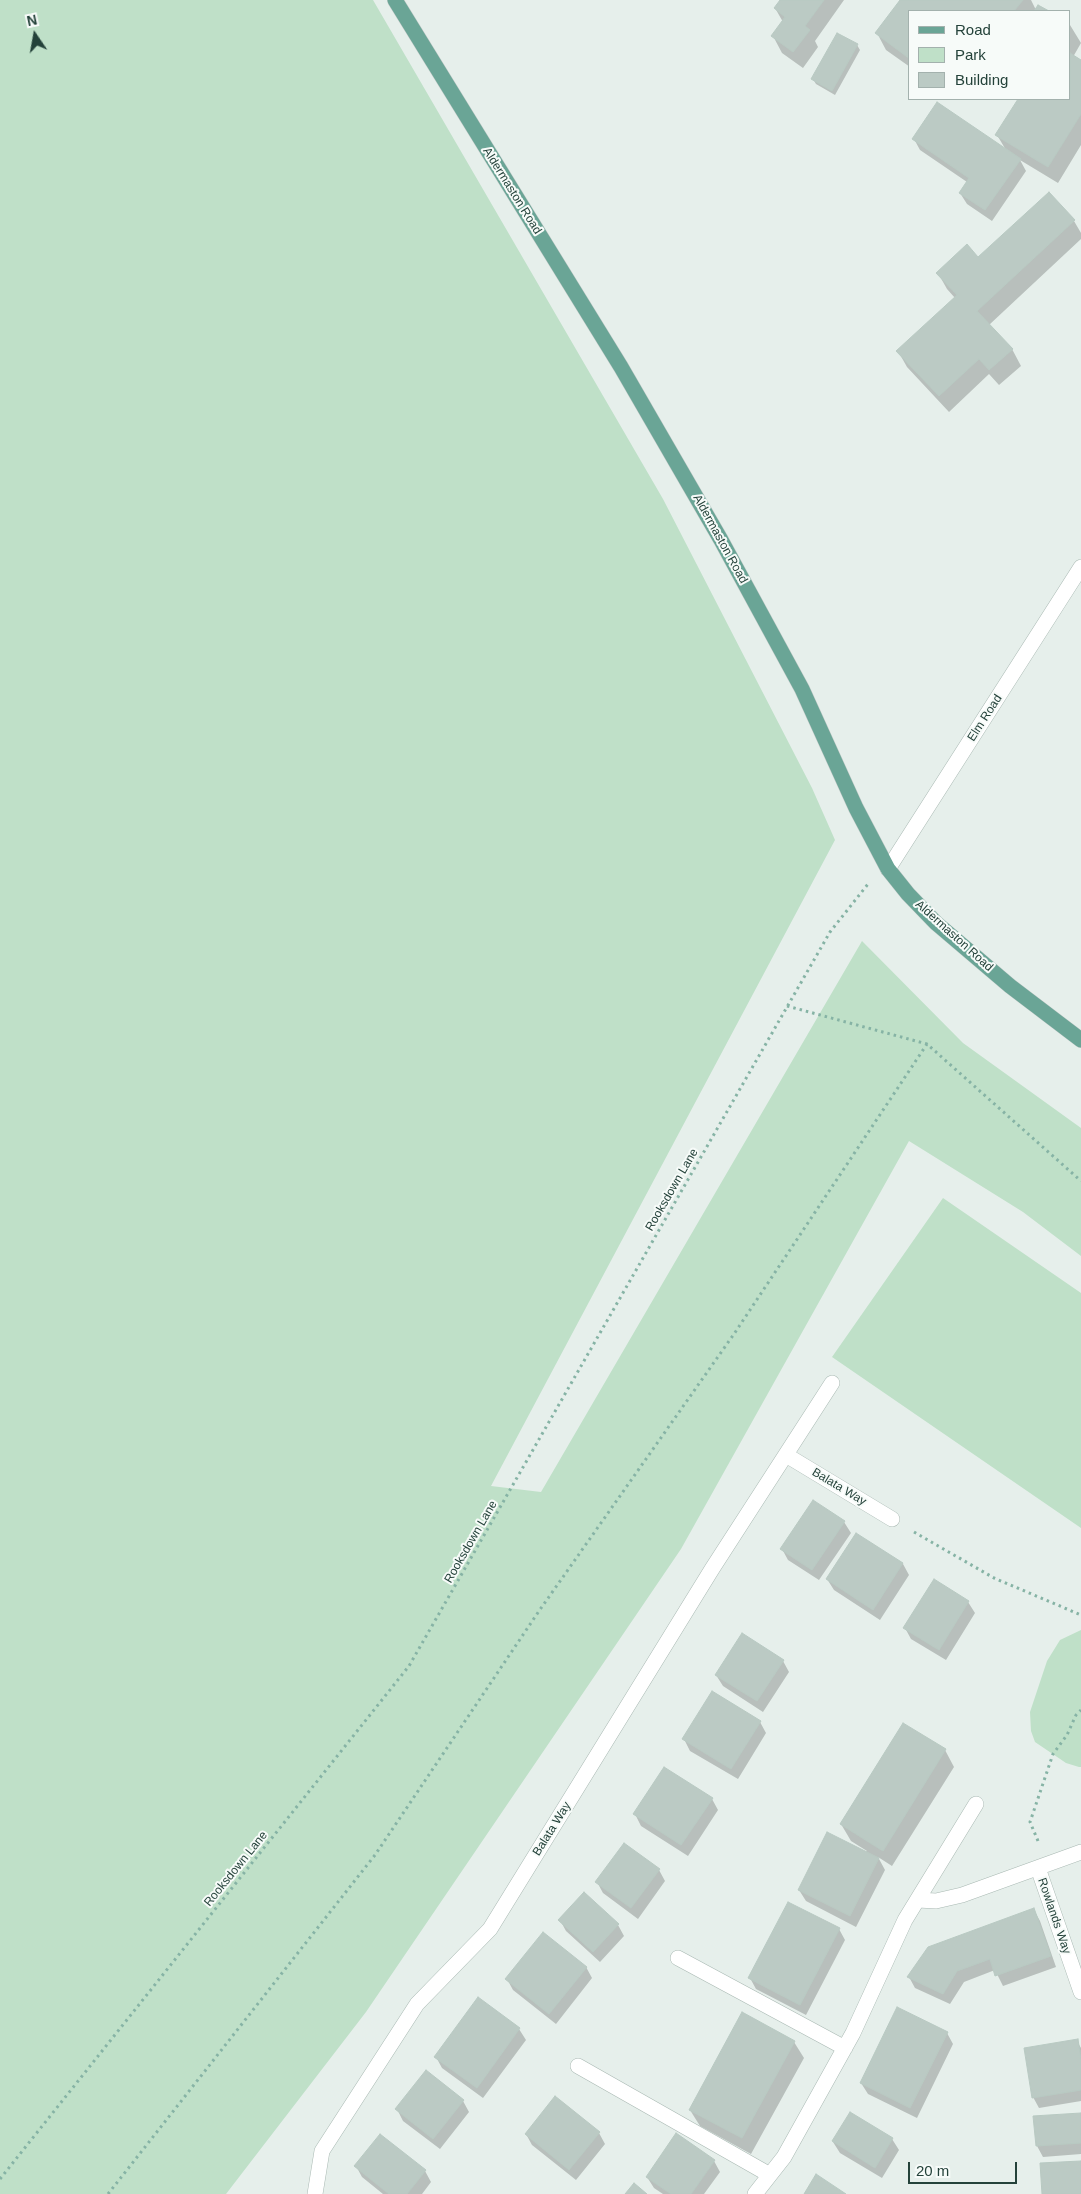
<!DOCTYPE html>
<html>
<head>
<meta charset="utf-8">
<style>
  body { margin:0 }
  #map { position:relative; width:1081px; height:2194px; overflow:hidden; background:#e6efeb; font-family:Helvetica,sans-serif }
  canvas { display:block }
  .legend { position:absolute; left:908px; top:10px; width:162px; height:90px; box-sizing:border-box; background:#f7fbf9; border:1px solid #a3b1ad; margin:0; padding:6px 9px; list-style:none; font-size:15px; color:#24423a }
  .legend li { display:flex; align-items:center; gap:10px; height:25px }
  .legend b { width:25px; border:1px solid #a3b1ad }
  .north { position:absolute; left:10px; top:10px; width:50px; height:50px; -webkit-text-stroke:4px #f7fbf9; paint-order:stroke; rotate:348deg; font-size:14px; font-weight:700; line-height:20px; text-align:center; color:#24423a }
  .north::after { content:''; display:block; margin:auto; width:18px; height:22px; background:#24423a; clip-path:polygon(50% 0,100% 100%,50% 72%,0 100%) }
  .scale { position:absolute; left:908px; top:2162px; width:109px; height:22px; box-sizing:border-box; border:2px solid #24423a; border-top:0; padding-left:6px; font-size:15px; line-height:18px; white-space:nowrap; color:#24423a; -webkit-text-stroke:4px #f7fbf9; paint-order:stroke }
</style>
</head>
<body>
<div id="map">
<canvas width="1081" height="2194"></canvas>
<ul class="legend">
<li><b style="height:6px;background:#6aa596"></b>Road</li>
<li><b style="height:14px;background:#bfe0c8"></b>Park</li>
<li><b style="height:14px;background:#bbcac4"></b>Building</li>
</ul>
<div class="north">N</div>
<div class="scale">20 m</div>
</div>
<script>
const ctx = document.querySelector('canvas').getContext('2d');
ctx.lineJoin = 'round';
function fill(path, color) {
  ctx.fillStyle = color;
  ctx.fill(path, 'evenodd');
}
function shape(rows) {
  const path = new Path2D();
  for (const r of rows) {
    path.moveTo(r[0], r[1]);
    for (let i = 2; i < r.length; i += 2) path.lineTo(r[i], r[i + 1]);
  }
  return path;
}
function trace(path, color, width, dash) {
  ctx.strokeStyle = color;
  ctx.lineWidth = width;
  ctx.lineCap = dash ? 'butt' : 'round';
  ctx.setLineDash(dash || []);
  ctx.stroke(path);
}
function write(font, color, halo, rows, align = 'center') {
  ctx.font = font + ' Helvetica,sans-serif';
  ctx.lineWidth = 4;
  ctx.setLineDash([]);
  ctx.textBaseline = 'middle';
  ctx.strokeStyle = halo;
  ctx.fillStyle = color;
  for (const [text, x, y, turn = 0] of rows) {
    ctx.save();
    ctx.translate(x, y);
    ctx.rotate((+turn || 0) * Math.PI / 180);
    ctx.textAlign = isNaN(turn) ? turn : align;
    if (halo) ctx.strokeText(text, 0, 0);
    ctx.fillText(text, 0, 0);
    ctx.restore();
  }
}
const green = shape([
  [0,0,373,0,663,499,812,788,835,840,491,1486,541,1492,862,941,963,1043,1081,1128,1081,1256,1023,1212,909,1141,681,1549,366,2012,226,2194,0,2194],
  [943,1198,1081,1293,1081,1528,832,1357],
  [1081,1630,1081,1767,1079,1767,1066,1763,1035,1742,1031,1731,1030,1712,1047,1661,1060,1640]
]);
const shadow = shape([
  [781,0,844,0,815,41,818,47,803,68,782,53,773,36,783,22,775,8],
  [902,0,1031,0,1036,10,1038,6,1046,11,910,11,910,67,886,50,877,33],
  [1070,25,1081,43,1073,57,1081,62,1081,145,1058,183,1020,160,1026,171,992,221,967,204,960,193,967,182,920,150,914,139,1006,150,997,135,1019,99,1070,99],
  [857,45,860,50,835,95,816,84,813,79],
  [1049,194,1074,221,1081,233,1081,239,989,325,1012,349,1021,366,999,385,989,374,949,412,907,367,898,351,955,298,947,289,938,273,978,259],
  [844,1522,851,1533,819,1580,788,1560,782,1549],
  [856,1534,903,1564,909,1575,880,1620,834,1590,827,1579],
  [968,1602,975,1613,946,1660,911,1639,905,1628],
  [783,1661,789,1672,763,1712,723,1686,716,1675],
  [760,1722,766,1733,738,1779,690,1751,684,1739],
  [945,1750,954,1767,892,1866,878,1857,885,1870,856,1927,806,1901,799,1890,867,1851,851,1841,841,1824],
  [712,1799,718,1810,688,1856,641,1826,635,1814],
  [659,1870,665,1881,638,1919,603,1893,597,1882],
  [1034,1910,1040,1921,1056,1967,1003,1986,995,1970,964,1982,950,2004,915,1988,909,1977],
  [560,1920,618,1925,624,1936,600,1962,566,1931],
  [839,1929,845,1940,806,2015,756,1989,750,1978],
  [586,1967,592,1978,556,2024,513,1990,507,1979],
  [519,2029,526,2040,483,2098,442,2068,436,2057],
  [947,2033,953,2044,917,2118,868,2094,861,2083],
  [1077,2041,1081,2048,1081,2101,1039,2108,1033,2097],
  [794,2042,804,2058,751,2154,700,2126,690,2110],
  [463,2101,469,2112,440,2149,403,2121,397,2109],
  [1081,2114,1081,2154,1043,2157,1037,2146],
  [599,2133,605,2144,576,2180,532,2145,526,2134],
  [892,2139,899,2150,882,2178,840,2153,833,2142],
  [714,2161,720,2172,704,2194,663,2194,654,2188,647,2177],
  [356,2166,425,2171,431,2182,422,2194,383,2194,362,2177]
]);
const building = shape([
  [780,0,824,0,805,26,810,30,793,52,771,36,785,17,774,8,780,0],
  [900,0,1023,0,1014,11,910,11,910,59,875,33,900,0],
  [1038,5,1049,11,1034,11,1038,5],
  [837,33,858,44,832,91,811,79,837,33],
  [1070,53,1081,60,1081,114,1048,167,995,135,1018,99,1070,99,1070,53],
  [937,102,1021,159,985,210,959,193,969,178,912,139,937,102],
  [1049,192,1075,220,977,311,1013,349,989,370,979,359,939,396,896,351,957,295,936,273,967,244,978,257,1049,192],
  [813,1500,845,1521,812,1570,780,1549,813,1500],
  [856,1533,903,1563,873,1610,826,1579,856,1533],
  [934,1579,969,1601,939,1650,903,1628,934,1579],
  [742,1633,784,1660,757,1701,715,1675,742,1633],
  [712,1691,761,1721,731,1769,682,1739,712,1691],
  [903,1723,946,1749,883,1851,840,1824,903,1723],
  [664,1767,713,1798,681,1845,633,1814,664,1767],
  [827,1832,879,1858,850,1916,798,1890,827,1832],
  [624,1843,660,1869,631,1908,595,1882,624,1843],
  [584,1892,619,1924,593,1952,558,1920,584,1892],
  [788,1902,840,1928,800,2005,748,1978,788,1902],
  [1034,1908,1051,1956,995,1976,990,1959,957,1971,943,1994,907,1977,928,1947,1034,1908],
  [543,1932,587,1967,549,2014,505,1979,543,1932],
  [478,1997,520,2028,477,2088,434,2057,478,1997],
  [897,2007,948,2032,910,2108,860,2083,897,2007],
  [742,2012,795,2041,742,2138,689,2110,742,2012],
  [1078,2039,1081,2060,1081,2090,1032,2098,1024,2048,1078,2039],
  [426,2070,464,2100,433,2139,395,2109,426,2070],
  [555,2096,600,2132,569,2170,525,2134,555,2096],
  [850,2112,893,2138,875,2168,832,2141,850,2112],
  [1081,2113,1081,2143,1036,2146,1033,2116,1081,2113],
  [676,2133,715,2160,691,2194,671,2194,646,2177,676,2133],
  [380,2134,426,2170,407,2194,389,2194,354,2166,380,2134],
  [1081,2161,1081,2194,1042,2194,1040,2163,1081,2161],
  [816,2174,846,2194,804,2194,816,2174],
  [634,2183,647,2194,625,2194,634,2183]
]);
const path = shape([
  [787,1006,927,1044],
  [914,1532,994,1578,1081,1615],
  [1038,1841,1030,1822,1053,1754,1067,1735,1076,1715,1081,1710],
  [0,2179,409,1666,830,932,868,884],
  [108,2194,375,1855,539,1611,734,1334,927,1044,1081,1181]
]);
const minor = shape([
  [888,869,1081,567],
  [786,1455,892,1519],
  [1038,1868,1081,1992],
  [918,1900,936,1901,962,1895,1081,1852],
  [678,1958,845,2048],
  [578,2066,770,2175],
  [315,2194,322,2151,417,2004,490,1929,712,1569,832,1383],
  [755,2194,784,2157,853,2033,905,1920,976,1804]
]);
const major = shape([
  [395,0,621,367,721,540,802,689,856,808,888,869,908,894,936,923,1010,986,1081,1040]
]);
const streetNames = [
  ["Aldermaston Road",512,191,58],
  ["Aldermaston Road",720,539,61],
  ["Elm Road",985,718,-57],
  ["Aldermaston Road",954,936,42],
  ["Rooksdown Lane",672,1190,-60],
  ["Balata Way",839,1487,31],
  ["Rooksdown Lane",471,1542,-60],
  ["Balata Way",552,1829,-58],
  ["Rooksdown Lane",236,1869,-51],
  ["Rowlands Way",1054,1916,71]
];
fill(green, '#bfe0c8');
fill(shadow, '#0003');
fill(building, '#bbcac4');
trace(building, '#b8c9c2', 1);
trace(minor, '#a8b8b2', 16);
trace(major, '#c2cac8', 16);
trace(path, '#86b3a5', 3, [2.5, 4]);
trace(minor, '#fff', 15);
trace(major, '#6aa596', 15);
write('12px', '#24423a', '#f7fbf9', streetNames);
</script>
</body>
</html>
